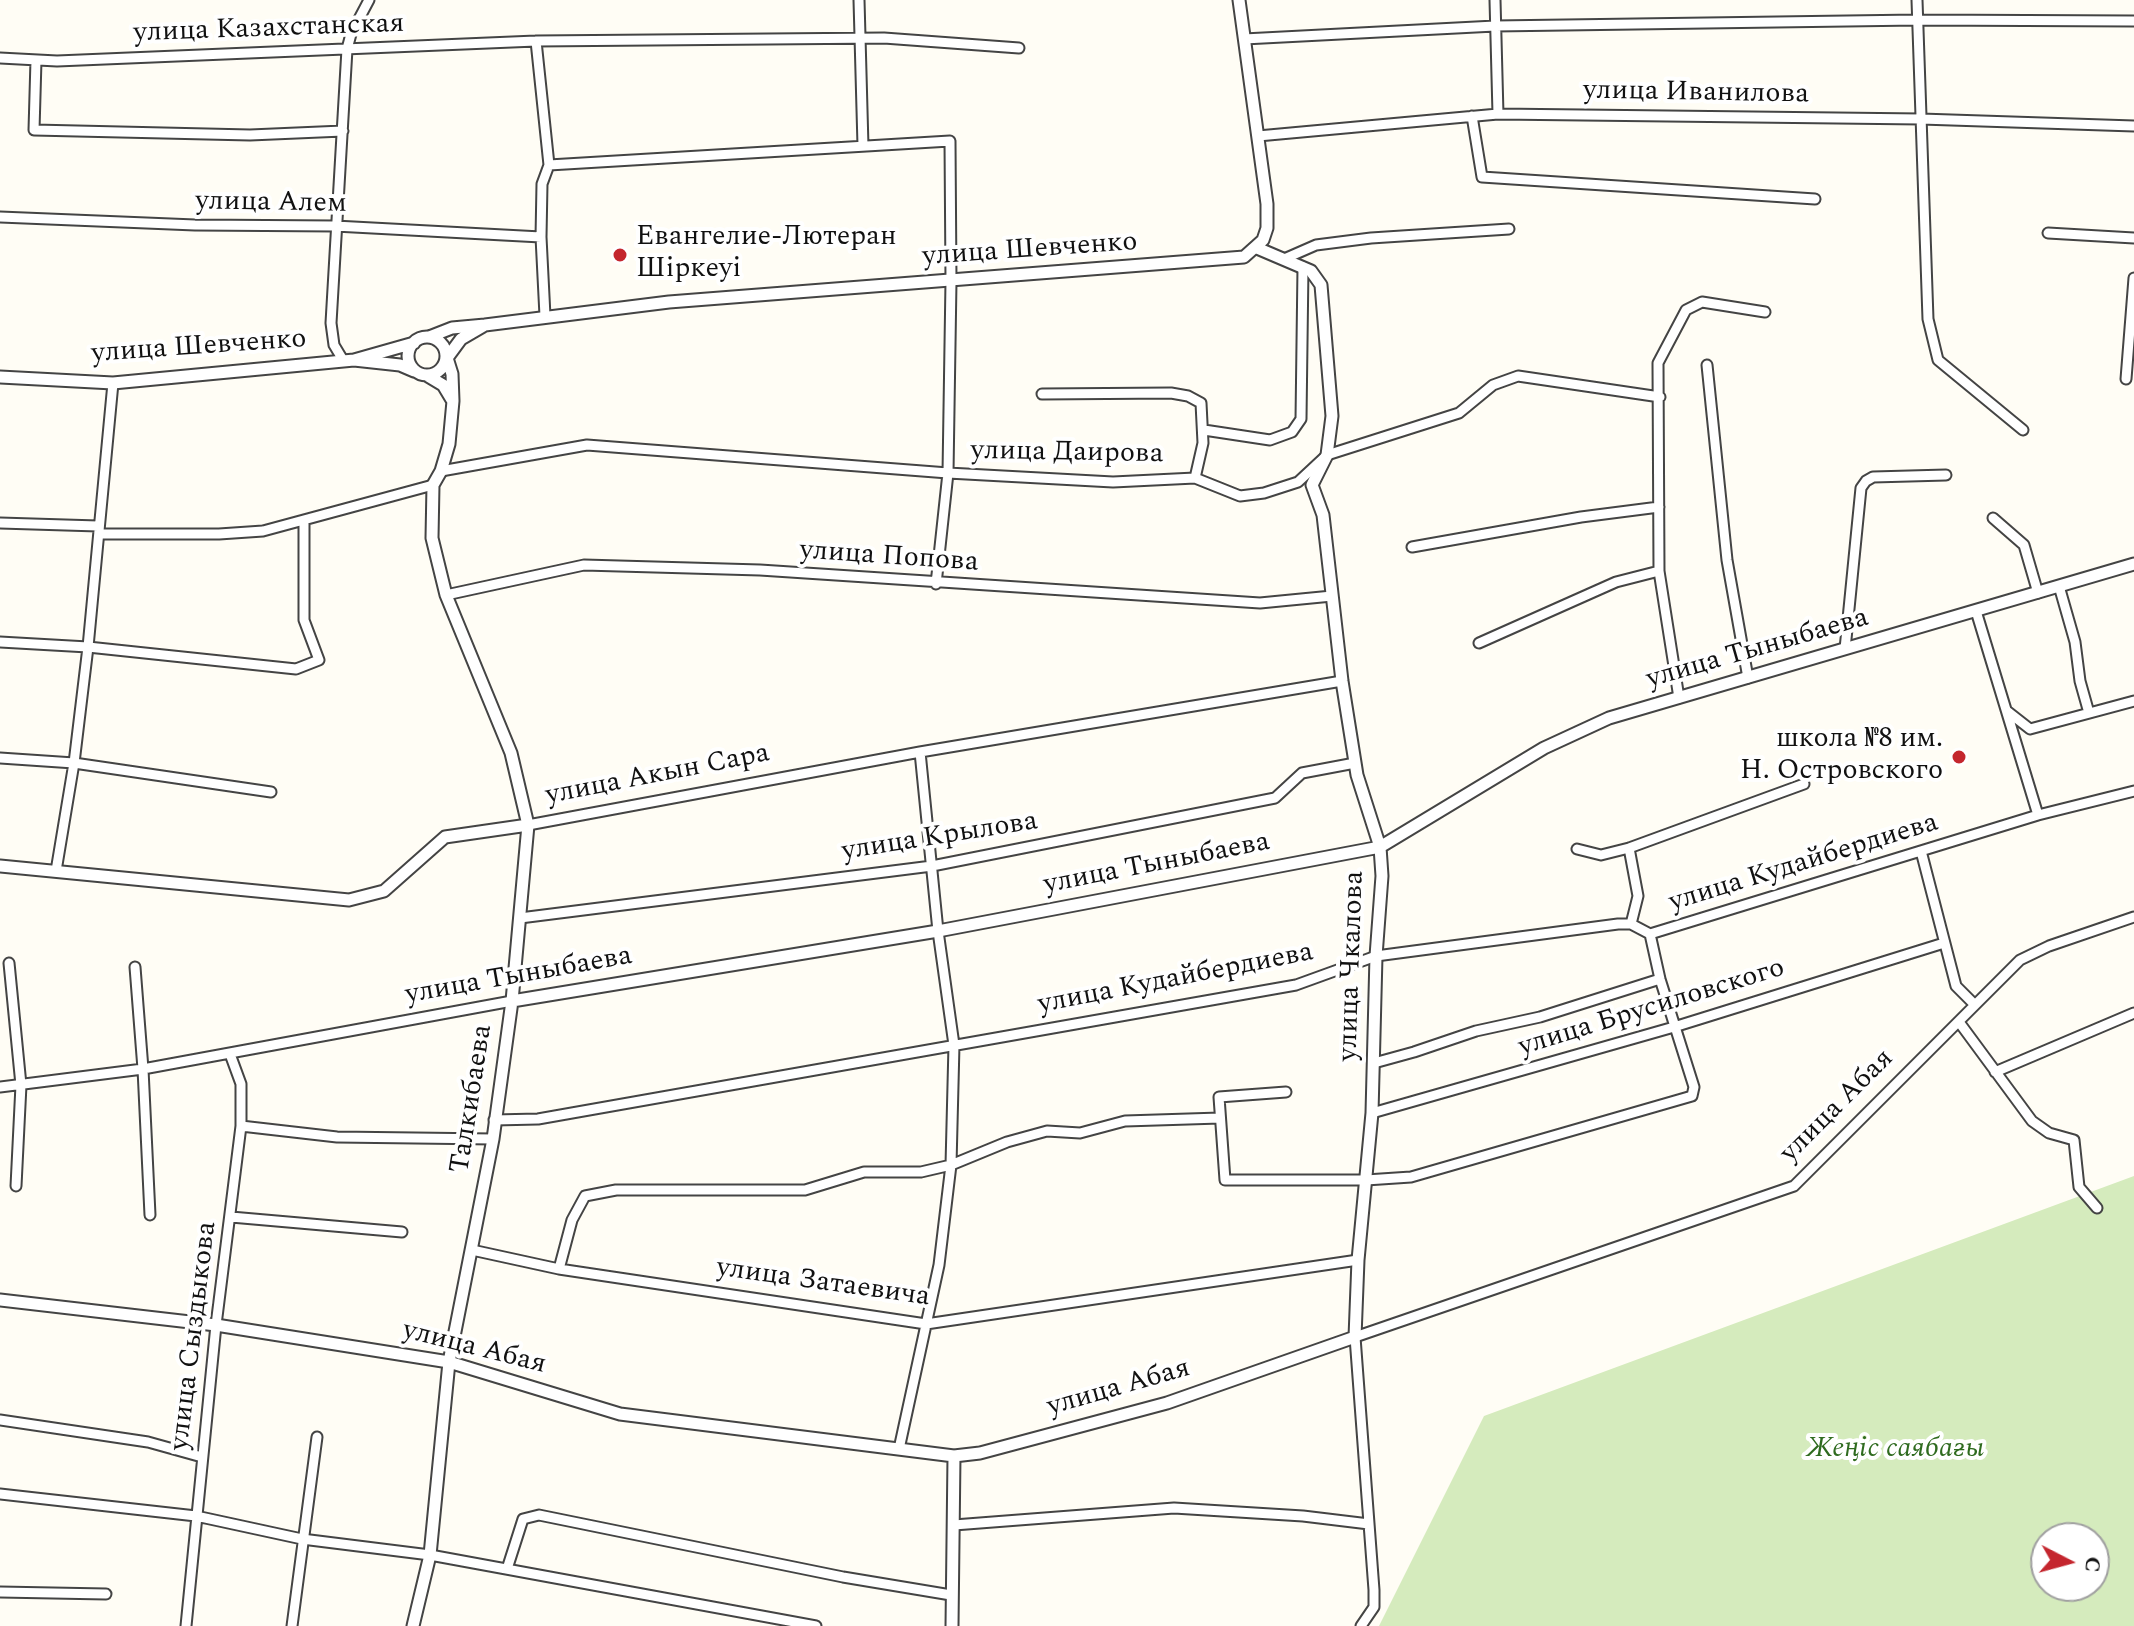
<!DOCTYPE html>
<html>
<head>
<meta charset="utf-8">
<style>
  body { margin:0 }
  #map { position:relative; width:2134px; height:1626px; overflow:hidden; background:#fffdf5; font-family:Spectral,serif }
  canvas { display:block }
  .north { position:absolute; left:2030px; top:1522px; width:80px; height:80px; box-sizing:border-box; background:#fff; border:2px solid #a0a0a0; border-radius:50%; rotate:96deg; font-size:22px; font-weight:700; line-height:32px; text-align:center; color:#111 }
  .north::after { content:''; display:block; margin:auto; width:28px; height:36px; background:#c4262e; clip-path:polygon(50% 0,100% 100%,50% 72%,0 100%) }
</style>
</head>
<body>
<div id="map">
<canvas width="2134" height="1626"></canvas>
<div class="north">С</div>
</div>
<script>
const ctx = document.querySelector('canvas').getContext('2d');
ctx.lineJoin = 'round';
function fill(path, color) {
  ctx.fillStyle = color;
  ctx.fill(path, 'evenodd');
}
function shape(rows) {
  const path = new Path2D();
  for (const r of rows) {
    if (r.length === 3) {
      path.moveTo(r[0] + r[2], r[1]);
      path.arc(r[0], r[1], r[2], 0, 2 * Math.PI);
      continue;
    }
    path.moveTo(r[0], r[1]);
    for (let i = 2; i < r.length; i += 2) path.lineTo(r[i], r[i + 1]);
  }
  return path;
}
function trace(path, color, width, dash) {
  ctx.strokeStyle = color;
  ctx.lineWidth = width;
  ctx.lineCap = dash ? 'butt' : 'round';
  ctx.setLineDash(dash || []);
  ctx.stroke(path);
}
function write(font, color, halo, rows, align = 'center') {
  ctx.font = font + ' Spectral,serif';
  ctx.lineWidth = 8;
  ctx.setLineDash([]);
  ctx.textBaseline = 'middle';
  ctx.strokeStyle = halo;
  ctx.fillStyle = color;
  for (const [text, x, y, turn = 0] of rows) {
    ctx.save();
    ctx.translate(x, y);
    ctx.rotate((+turn || 0) * Math.PI / 180);
    ctx.textAlign = isNaN(turn) ? turn : align;
    if (halo) ctx.strokeText(text, 0, 0);
    ctx.fillText(text, 0, 0);
    ctx.restore();
  }
}
const green = shape([
  [2134,1176,2134,1626,1379,1626,1484,1416],
  [2046,1538,2094,1538,2094,1586,2046,1586]
]);
const minor = shape([
  [859,0,863,146],
  [1495,0,1498,114],
  [1917,0,1928,319,1938,360,2023,430],
  [1244,39,1495,26,1917,20,2134,21],
  [536,41,549,165,542,184,541,237,545,316],
  [0,58,57,61,536,41,884,38,1019,48],
  [36,60,34,130,250,135,343,131],
  [1472,116,1482,177,1815,199],
  [1258,136,1498,114,1921,119,2134,126],
  [549,165,950,141,951,281,948,473,936,584],
  [0,217,195,225,335,226,541,237],
  [2048,233,2134,238],
  [1284,259,1316,245,1371,238,1509,229],
  [343,360,334,345,331,323,347,49,351,34,369,0],
  [1707,365,1727,560,1748,678],
  [2126,379,2134,278],
  [1042,394,1171,393,1188,396,1201,403,1203,443,1195,478],
  [1204,430,1270,440,1292,432,1301,419,1303,267],
  [441,471,587,445,948,473,1113,482,1195,478,1240,496,1264,493,1298,482,1327,455,1459,413,1493,385,1518,376,1660,397],
  [1993,518,2024,545,2038,593],
  [0,523,98,526],
  [99,534,219,534,263,531,433,485],
  [1412,547,1581,517,1659,507],
  [2059,586,2075,642,2080,681,2089,713],
  [446,595,584,565,760,570,1260,603,1332,596],
  [1976,611,2038,815],
  [0,642,88,647,296,669,319,660,304,620,304,520],
  [1479,643,1616,582,1659,571],
  [1845,649,1861,488,1866,481,1873,477,1946,475],
  [1679,698,1659,571,1658,363,1686,310,1702,302,1765,312],
  [2007,711,2030,729,2134,701],
  [0,758,74,763,271,792],
  [528,825,920,752,1342,681],
  [1629,848,1638,896,1631,924],
  [1577,849,1601,855,1629,848,1804,784],
  [1921,851,1956,986,1975,1005],
  [56,871,74,763,88,647,113,383],
  [520,918,932,866,1275,798,1302,773,1355,763],
  [9,963,21,1085,16,1186],
  [135,967,143,1069,150,1215],
  [1959,1022,2032,1121,2049,1133,2074,1140,2079,1187,2097,1208],
  [1374,1063,1414,1052,1476,1031,1540,1017,1660,979],
  [1995,1072,2134,1013],
  [0,1087,143,1069,512,1001],
  [1286,1092,1219,1097,1225,1180,1366,1180,1411,1177,1692,1096,1694,1087,1660,979,1650,934],
  [1372,1113,1674,1027,1944,943],
  [494,1120,538,1119,1296,985,1376,956,1618,924,1631,924,1650,934,2038,815,2134,791],
  [241,1126,337,1137,493,1139],
  [231,1217,402,1232],
  [472,1250,559,1269,926,1324,1358,1260],
  [559,1269,572,1220,585,1196,616,1190,805,1190,864,1172,921,1172,951,1165,1007,1142,1047,1131,1080,1133,1125,1121,1220,1118],
  [0,1420,148,1442,202,1457],
  [899,1449,939,1265,951,1165,954,1045,938,931,920,752],
  [0,1494,196,1516,302,1539,430,1555,816,1626],
  [954,1525,1174,1508,1303,1516,1369,1524],
  [507,1569,523,1519,539,1515,843,1577,951,1595],
  [0,1592,106,1594],
  [186,1626,216,1325,241,1126,241,1084,230,1054],
  [292,1626,317,1437],
  [1361,1626,1374,1607,1374,1590,1355,1337,1794,1186,2020,960,2049,946,2134,917]
]);
const tertiary = shape([
  [485,325,669,302,1244,257,1263,240,1267,228,1267,204,1239,0],
  [427,356,19],
  [414,343,354,360,400,365,414,371],
  [428,376,443,385,452,400],
  [0,377,113,383,354,360],
  [0,866,349,900,384,891,445,837,528,825],
  [512,1001,938,931,1380,847,1544,748,1609,718,2134,564],
  [0,1300,216,1325,449,1362,620,1414,954,1456,980,1453,1167,1403,1355,1337,1358,1260,1372,1113,1376,956,1382,876,1380,847,1357,775,1342,681,1323,515,1312,485,1327,455,1332,416,1321,285,1311,271,1257,248],
  [413,1626,430,1555,449,1362,493,1139,512,1001,528,825,511,753,446,595,432,538,433,485,441,471,449,444,453,401,452,374,447,358,461,339,485,325,452,328,429,337],
  [952,1626,954,1456]
]);
const markers = [
  [620,255,8,"#c4262e"],
  [1959,757,8,"#c4262e"]
];
const streetNames = [
  ["улица Казахстанская",269,30,-2],
  ["улица Иванилова",1696,94,1],
  ["улица Алем",271,204,1],
  ["улица Шевченко",1030,251,-4],
  ["улица Шевченко",199,348,-4],
  ["улица Даирова",1067,454,1],
  ["улица Попова",889,558,4],
  ["улица Тыныбаева",1758,650,-16],
  ["улица Акын Сара",658,776,-11],
  ["улица Крылова",940,838,-9],
  ["улица Кудайбердиева",1804,864,-17],
  ["улица Тыныбаева",1157,865,-11],
  ["улица Чкалова",1353,966,-88],
  ["улица Тыныбаева",519,977,-10],
  ["улица Кудайбердиева",1176,980,-11],
  ["улица Брусиловского",1652,1009,-17],
  ["Талкибаева",473,1099,-81],
  ["улица Абая",1838,1107,-45],
  ["улица Затаевича",823,1284,8],
  ["улица Сыздыкова",195,1336,-83],
  ["улица Абая",474,1349,14],
  ["улица Абая",1119,1389,-16]
];
const poiNames = [
  ["Евангелие-Лютеран",636,239],
  ["Шіркеуі",636,271],
  ["школа №8 им.",1943,741,"right"],
  ["Н. Островского",1943,773,"right"]
];
const parkNames = [
  ["Жеңіс саябағы",1895,1451]
];
fill(green, '#d5ebbd');
trace(minor, '#444', 13);
trace(tertiary, '#444', 15);
trace(minor, '#fff', 9);
trace(tertiary, '#fff', 11);
for (const [x, y, r, color] of markers) {
  const dot = new Path2D();
  dot.arc(x, y, r, 0, 2 * Math.PI);
  ctx.fillStyle = color;
  ctx.fill(dot);
  trace(dot, '#fff', 3);
}
write('28px', '#111', '#fff', streetNames);
write('28px', '#111', '#fff', poiNames, 'left');
write('italic 28px', '#2f6b1f', '#fff', parkNames);
</script>
</body>
</html>
